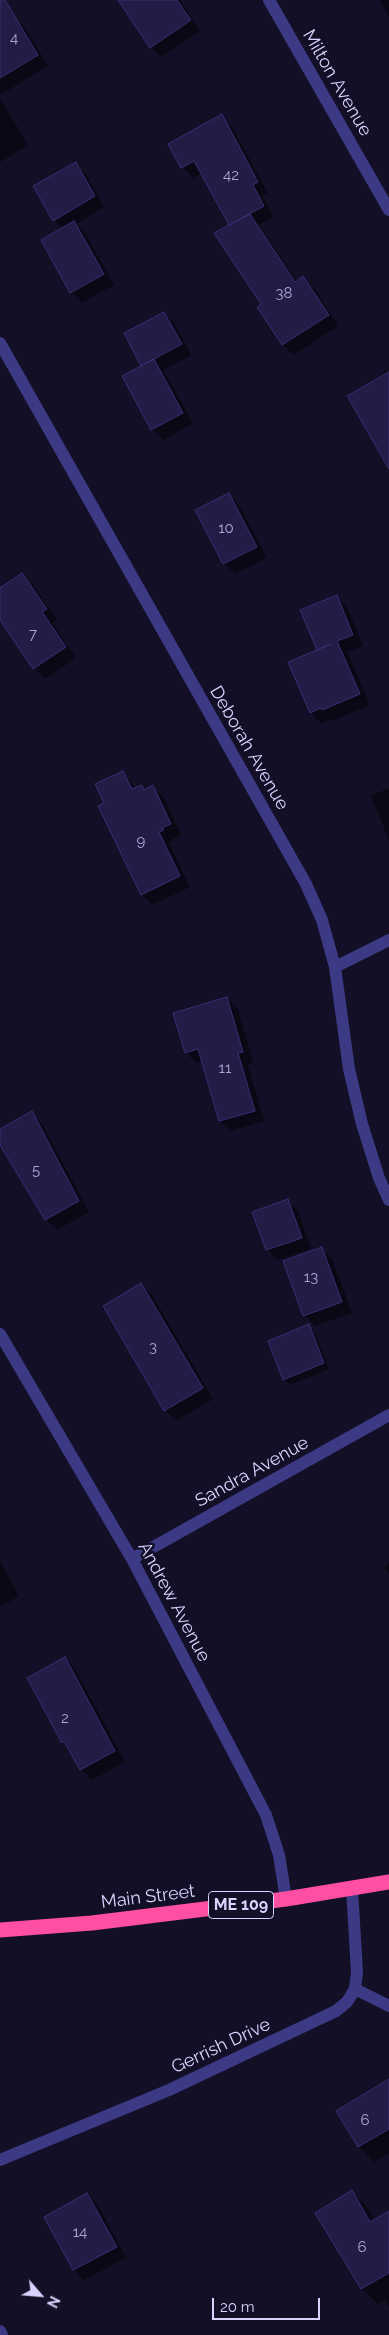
<!DOCTYPE html>
<html>
<head>
<meta charset="utf-8">
<style>
  body { margin:0 }
  #map { position:relative; width:389px; height:2335px; overflow:hidden; background:#130f26; font-family:Raleway,sans-serif }
  canvas { display:block }
  .north { position:absolute; left:15px; top:2270px; width:50px; height:50px; -webkit-text-stroke:4px #130f26; paint-order:stroke; rotate:117deg; font-size:14px; font-weight:700; line-height:20px; text-align:center; color:#d9d4ff }
  .north::after { content:''; display:block; margin:auto; width:18px; height:22px; background:#d9d4ff; clip-path:polygon(50% 0,100% 100%,50% 72%,0 100%) }
  .scale { position:absolute; left:212px; top:2298px; width:108px; height:22px; box-sizing:border-box; border:2px solid #d9d4ff; border-top:0; padding-left:6px; font-size:15px; line-height:18px; white-space:nowrap; color:#d9d4ff; -webkit-text-stroke:4px #130f26; paint-order:stroke }
</style>
</head>
<body>
<div id="map">
<canvas width="389" height="2335"></canvas>
<div class="north">N</div>
<div class="scale">20 m</div>
</div>
<script>
const ctx = document.querySelector('canvas').getContext('2d');
ctx.lineJoin = 'round';
function fill(path, color) {
  ctx.fillStyle = color;
  ctx.fill(path, 'evenodd');
}
function shape(rows) {
  const path = new Path2D();
  for (const r of rows) {
    path.moveTo(r[0], r[1]);
    for (let i = 2; i < r.length; i += 2) path.lineTo(r[i], r[i + 1]);
  }
  return path;
}
function trace(path, color, width, dash) {
  ctx.strokeStyle = color;
  ctx.lineWidth = width;
  ctx.lineCap = dash ? 'butt' : 'round';
  ctx.setLineDash(dash || []);
  ctx.stroke(path);
}
function write(font, color, halo, rows, align = 'center') {
  ctx.font = font + ' Raleway,sans-serif';
  ctx.lineWidth = 5;
  ctx.setLineDash([]);
  ctx.textBaseline = 'middle';
  ctx.strokeStyle = halo;
  ctx.fillStyle = color;
  for (const [text, x, y, turn = 0] of rows) {
    ctx.save();
    ctx.translate(x, y);
    ctx.rotate((+turn || 0) * Math.PI / 180);
    ctx.textAlign = isNaN(turn) ? turn : align;
    if (halo) ctx.strokeText(text, 0, 0);
    ctx.fillText(text, 0, 0);
    ctx.restore();
  }
}
const shadow = shape([
  [120,0,180,0,200,31,161,57,151,47],
  [380,0,389,0,389,17],
  [13,15,24,26,48,66,0,95,0,23],
  [0,98,28,145,0,162],
  [222,116,232,127,268,193,262,196,274,217,259,225,297,282,303,278,314,288,338,326,294,355,283,345,259,307,263,304,231,225,202,173,193,178,182,167],
  [75,163,86,174,104,207,76,224,85,233,114,285,82,303,71,292,63,229,54,220],
  [164,313,175,324,191,355,163,370,193,423,163,440,152,429,143,366],
  [229,494,239,505,267,558,235,574,224,563],
  [22,574,33,585,57,620,52,623,76,658,45,679,34,668,0,618,0,590],
  [336,596,347,607,363,646,347,652,370,705,334,720,332,719,321,723,311,713,319,650],
  [123,772,136,789,142,786,146,790,153,787,164,798,181,835,172,839,173,841,169,843,190,887,152,905,142,895,106,803],
  [389,788,389,840,371,796],
  [227,998,238,1009,253,1062,248,1064,264,1121,231,1131,220,1121,203,1061,196,1063,186,1052],
  [31,1113,42,1124,89,1212,57,1230,46,1219,0,1142,0,1131],
  [287,1201,298,1211,311,1249,278,1260,267,1249],
  [321,1248,332,1259,352,1313,315,1326,305,1316,285,1262],
  [141,1285,152,1295,213,1399,176,1421,165,1410,105,1306],
  [308,1326,314,1332,329,1369,290,1385,284,1379],
  [0,1561,19,1596,0,1607],
  [389,1563,389,1573,384,1568],
  [65,1658,75,1669,125,1762,92,1780,81,1769,70,1750,63,1742],
  [389,2081,389,2153,374,2162,359,2146],
  [352,2192,367,2207,375,2221,389,2216,389,2307,385,2300,378,2304,362,2289,317,2213],
  [87,2194,98,2205,126,2258,84,2280,74,2270]
]);
const building = shape([
  [0,0,5,0,38,55,0,78,0,0],
  [118,0,177,0,191,20,150,48,118,0],
  [222,114,258,182,253,185,264,206,229,225,194,161,181,168,168,144,222,114],
  [76,162,95,196,53,221,33,186,76,162],
  [250,214,295,282,303,276,329,315,282,345,257,307,261,304,214,233,250,214],
  [74,221,104,274,70,293,41,240,74,221],
  [164,312,182,344,141,366,124,333,164,312],
  [154,359,183,413,151,430,122,376,154,359],
  [389,372,389,469,347,396,389,372],
  [229,493,257,547,223,564,195,510,229,493],
  [22,573,47,609,42,612,66,647,33,669,0,620,0,588,22,573],
  [337,595,353,635,337,641,360,694,322,710,321,708,310,713,288,662,331,644,317,650,300,610,337,595],
  [123,771,132,789,142,785,144,790,153,785,171,824,162,828,164,830,159,832,180,876,141,895,98,806,104,803,95,784,123,771],
  [227,997,243,1052,238,1053,255,1111,219,1121,198,1049,185,1053,173,1013,227,997],
  [32,1111,79,1201,45,1220,0,1145,0,1129,32,1111],
  [288,1199,302,1238,266,1250,252,1212,288,1199],
  [322,1247,342,1302,303,1316,283,1261,322,1247],
  [141,1283,203,1388,164,1411,103,1306,141,1283],
  [309,1324,324,1363,283,1380,268,1341,309,1324],
  [65,1657,115,1751,80,1770,64,1741,62,1743,27,1678,65,1657],
  [389,2079,389,2129,358,2147,336,2111,389,2079],
  [352,2190,370,2222,389,2211,389,2273,361,2289,315,2213,352,2190],
  [87,2193,117,2247,73,2270,44,2217,87,2193]
]);
const minor = shape([
  [269,0,389,210],
  [0,343,306,884,322,920,335,967,349,1069,362,1124,379,1178,389,1200],
  [335,967,389,940],
  [0,1334,132,1559,266,1815,279,1855,286,1899],
  [132,1559,389,1415],
  [355,1989,389,2006],
  [0,2160,169,2090,336,2011,347,2002,355,1989,357,1972,352,1889],
  [0,2331,2,2335]
]);
const highway = shape([
  [0,1930,92,1923,286,1899,389,1882]
]);
const numberNames = [
  ["4",14,38],
  ["42",231,175],
  ["38",284,293],
  ["10",226,528],
  ["7",33,634],
  ["9",141,841],
  ["11",225,1068],
  ["5",36,1170],
  ["13",311,1277],
  ["3",153,1347],
  ["2",65,1718],
  ["6",365,2120],
  ["14",80,2232],
  ["6",362,2247]
];
const shields = [
  [241,1905,65]
];
const shieldNames = [
  ["ME 109",241,1905]
];
const streetNames = [
  ["Milton Avenue",337,83,60],
  ["Deborah Avenue",249,748,60],
  ["Sandra Avenue",252,1472,-29],
  ["Andrew Avenue",174,1602,62],
  ["Main Street",148,1897,-7],
  ["Gerrish Drive",221,2046,-25]
];
fill(shadow, '#0007');
fill(building, '#241b47');
trace(building, '#3b2d73', 1);
trace(minor, '#3d3a85', 12);
trace(highway, '#ff4fa3', 15);
write('15px', '#aca6d1', null, numberNames);
for (const [x, y, w] of shields) {
  const box = new Path2D();
  box.roundRect(x - w / 2, y - 13.5, w, 27, 4);
  ctx.fillStyle = '#130f26';
  ctx.fill(box);
  trace(box, '#d9d4ff', 1);
}
write('bold 16px', '#d9d4ff', null, shieldNames);
write('18px', '#d9d4ff', '#130f26', streetNames);
</script>
</body>
</html>
